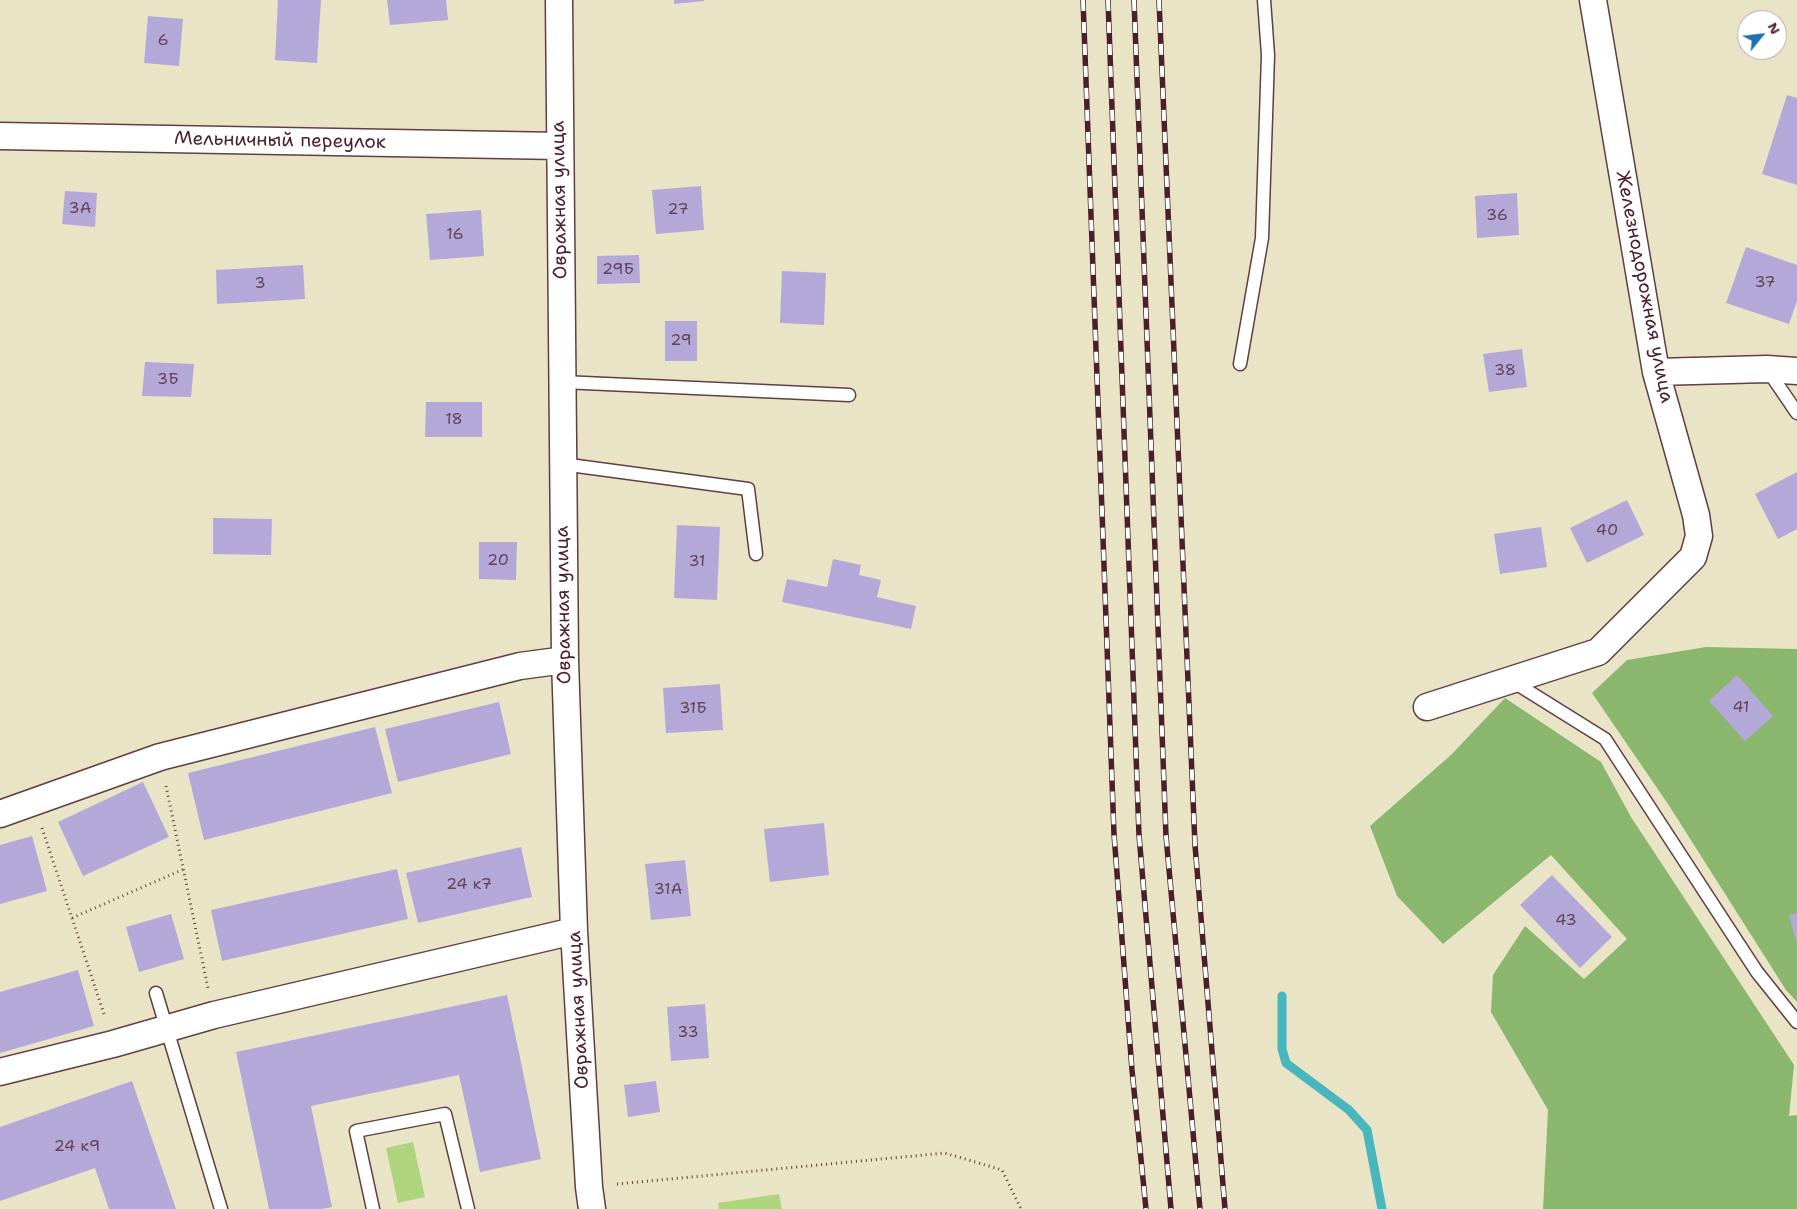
<!DOCTYPE html>
<html>
<head>
<meta charset="utf-8">
<style>
  body { margin:0 }
  #map { position:relative; width:1797px; height:1209px; overflow:hidden; background:#eae4c6; font-family:"Shantell Sans",sans-serif }
  canvas { display:block }
  .north { position:absolute; left:1737px; top:10px; width:50px; height:50px; box-sizing:border-box; background:#fff; border:1px solid #b7a5aa; border-radius:50%; rotate:61deg; font-size:14px; font-weight:700; line-height:20px; text-align:center; color:#4a1f2b }
  .north::after { content:''; display:block; margin:auto; width:18px; height:22px; background:#1f6fb2; clip-path:polygon(50% 0,100% 100%,50% 72%,0 100%) }
</style>
</head>
<body>
<div id="map">
<canvas width="1797" height="1209"></canvas>
<div class="north">N</div>
</div>
<script>
const ctx = document.querySelector('canvas').getContext('2d');
ctx.lineJoin = 'round';
function fill(path, color) {
  ctx.fillStyle = color;
  ctx.fill(path, 'evenodd');
}
function shape(rows) {
  const path = new Path2D();
  for (const r of rows) {
    path.moveTo(r[0], r[1]);
    for (let i = 2; i < r.length; i += 2) path.lineTo(r[i], r[i + 1]);
  }
  return path;
}
function trace(path, color, width, dash) {
  ctx.strokeStyle = color;
  ctx.lineWidth = width;
  ctx.lineCap = dash ? 'butt' : 'round';
  ctx.setLineDash(dash || []);
  ctx.stroke(path);
}
function write(font, color, halo, rows, align = 'center') {
  ctx.font = font + ' "Shantell Sans",sans-serif';
  ctx.lineWidth = 4;
  ctx.setLineDash([]);
  ctx.textBaseline = 'middle';
  ctx.strokeStyle = halo;
  ctx.fillStyle = color;
  for (const [text, x, y, turn = 0] of rows) {
    ctx.save();
    ctx.translate(x, y);
    ctx.rotate((+turn || 0) * Math.PI / 180);
    ctx.textAlign = isNaN(turn) ? turn : align;
    if (halo) ctx.strokeText(text, 0, 0);
    ctx.fillText(text, 0, 0);
    ctx.restore();
  }
}
const green = shape([
  [413,1142,425,1197,398,1203,386,1148],
  [779,1194,782,1209,719,1209,718,1203]
]);
const forest = shape([
  [1706,647,1797,649,1797,1002,1786,990,1668,804,1592,693,1627,660],
  [1505,698,1601,762,1631,817,1794,1065,1789,1116,1797,1115,1797,1209,1543,1209,1548,1110,1491,1012,1493,975,1525,926,1584,979,1627,939,1551,855,1443,944,1397,896,1370,826,1451,755]
]);
const stream = shape([
  [1282,996,1282,1049,1286,1063,1349,1110,1367,1130,1382,1209]
]);
const building = shape([
  [278,0,321,0,317,63,275,60],
  [387,0,446,0,448,20,390,25],
  [674,0,704,0,704,1,674,4],
  [148,16,183,19,179,66,144,63],
  [1787,95,1797,98,1797,185,1762,174],
  [701,186,704,230,656,234,652,190],
  [65,191,97,193,95,227,62,224],
  [1517,193,1519,235,1477,238,1475,196],
  [481,210,484,256,430,260,426,214],
  [1746,247,1797,265,1797,301,1789,324,1726,303],
  [639,255,640,283,597,284,597,256],
  [303,265,305,299,217,304,216,270],
  [782,271,826,273,824,325,780,323],
  [665,321,697,321,697,361,665,361],
  [1522,349,1527,387,1489,392,1483,354],
  [145,362,194,364,191,397,142,396],
  [426,402,482,402,482,437,425,437],
  [1797,472,1797,529,1778,539,1755,494],
  [1627,500,1644,535,1587,563,1570,528],
  [213,518,272,519,271,555,213,554],
  [677,525,720,527,717,600,674,598],
  [1541,527,1547,567,1500,574,1494,534],
  [479,542,517,542,516,580,479,579],
  [833,559,861,565,859,575,881,580,877,597,916,606,911,629,782,602,787,579,827,587],
  [1737,675,1773,716,1745,741,1709,701],
  [720,684,723,730,666,733,663,688],
  [499,702,511,754,398,782,385,729],
  [375,727,392,793,204,840,188,773],
  [143,782,169,837,83,876,58,822],
  [824,823,829,875,770,882,764,829],
  [32,836,47,891,0,904,0,845],
  [521,847,532,897,418,923,406,873],
  [685,860,691,916,651,920,645,864],
  [397,869,408,919,222,961,211,910],
  [1552,875,1612,937,1580,968,1520,905],
  [1797,913,1797,941,1796,941,1789,915],
  [171,914,184,959,139,972,126,927],
  [78,970,94,1026,0,1053,0,992],
  [507,995,541,1159,480,1172,459,1075,311,1106,332,1207,321,1209,269,1209,236,1052],
  [705,1004,709,1058,671,1061,667,1007],
  [132,1081,176,1209,109,1209,95,1168,0,1201,0,1127],
  [656,1081,660,1112,628,1117,624,1085]
]);
const path = shape([
  [166,786,208,988],
  [42,828,105,1017],
  [72,918,184,869],
  [617,1184,945,1153,1002,1170,1021,1209]
]);
const lane = shape([
  [1240,364,1262,238,1268,55,1264,0],
  [1767,369,1797,413],
  [562,382,849,395],
  [562,464,748,489,756,554],
  [1512,681,1605,739,1757,972,1797,1022],
  [156,993,221,1209],
  [373,1209,356,1131,445,1114,468,1209]
]);
const street = shape([
  [559,0,565,660,574,931,589,1187,592,1209],
  [0,136,559,146],
  [1656,372,1767,369,1797,371],
  [1427,707,1598,652,1693,557,1699,536,1696,515,1656,372,1593,0],
  [0,814,160,757,520,666,565,660],
  [0,1072,113,1044,214,1015,574,931]
]);
const rail = shape([
  [1083,0,1114,834,1132,1070,1146,1209],
  [1108,0,1139,835,1171,1209],
  [1134,0,1166,836,1200,1209],
  [1159,0,1195,845,1225,1209]
]);
const numberNames = [
  ["6",163,41],
  ["3А",80,209],
  ["27",678,210],
  ["36",1497,216],
  ["16",455,235],
  ["29Б",618,270],
  ["37",1765,283],
  ["3",260,284],
  ["29",681,341],
  ["38",1505,371],
  ["3Б",168,380],
  ["18",454,420],
  ["40",1607,531],
  ["20",498,561],
  ["31",697,562],
  ["41",1741,708],
  ["31Б",693,709],
  ["24 к7",469,885],
  ["31А",668,890],
  ["43",1566,921],
  ["33",688,1033],
  ["24 к9",77,1147]
];
const streetNames = [
  ["Мельничный переулок",280,141,1],
  ["Овражная улица",560,200,-91],
  ["Железнодорожная улица",1644,287,79],
  ["Овражная улица",564,605,-91],
  ["Овражная улица",579,1010,-93]
];
fill(green, '#aed47e');
fill(forest, '#8ab66d');
trace(stream, '#47b6bd', 9);
fill(building, '#b4a8d9');
trace(lane, '#623d42', 15);
trace(street, '#623d42', 29);
trace(path, '#623d42', 3, [1, 4]);
trace(lane, '#fff', 12);
trace(street, '#fff', 26);
trace(rail, '#4a1f2b', 5.5);
trace(rail, '#fff', 4, [11]);
write('16px', '#644156', null, numberNames);
write('19px', '#4a1f2b', '#fff', streetNames);
</script>
</body>
</html>
